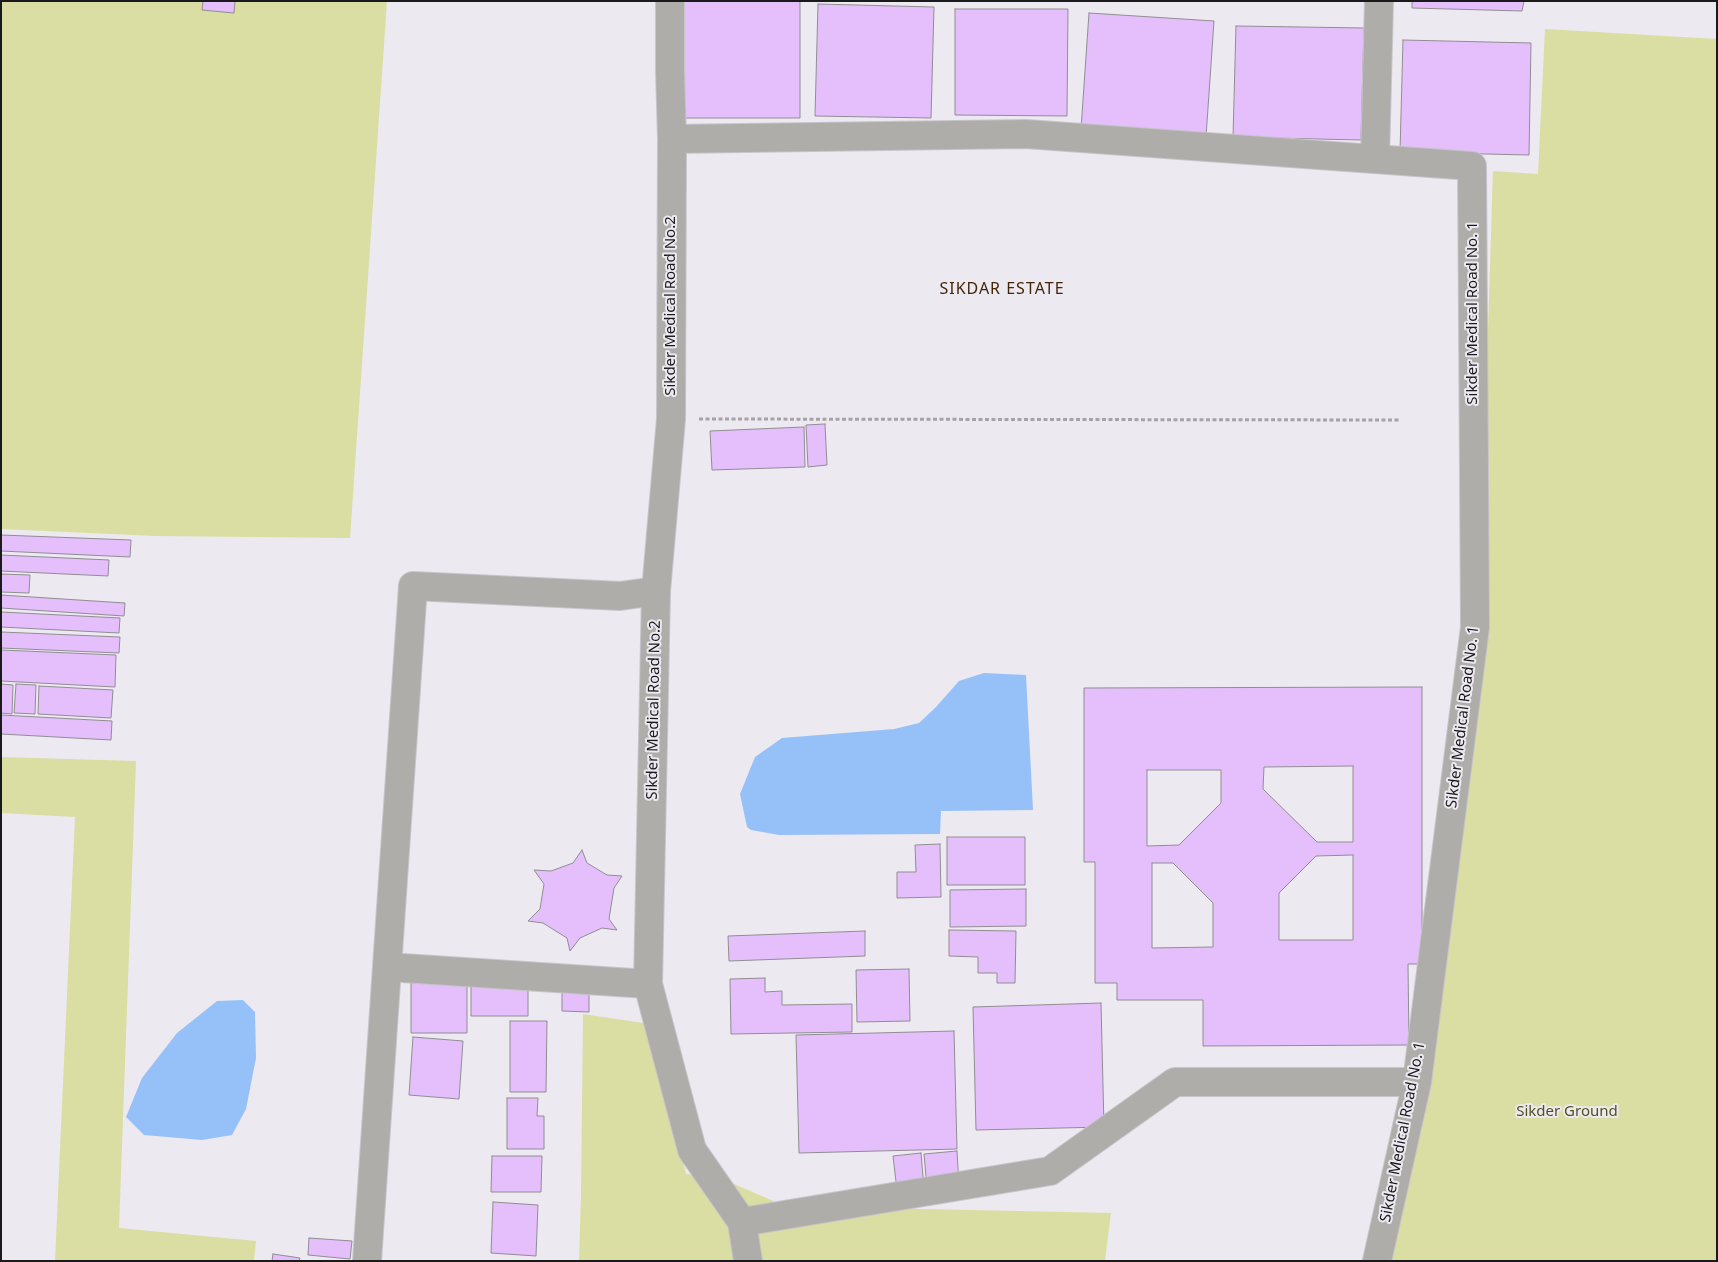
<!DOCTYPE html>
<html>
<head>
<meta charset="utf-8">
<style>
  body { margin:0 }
  #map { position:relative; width:1718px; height:1262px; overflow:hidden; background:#ede9f0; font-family:"Noto Sans",sans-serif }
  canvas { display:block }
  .frame { position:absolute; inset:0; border:2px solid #1a191b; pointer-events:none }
</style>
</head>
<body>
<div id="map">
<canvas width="1718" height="1262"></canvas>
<div class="frame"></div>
</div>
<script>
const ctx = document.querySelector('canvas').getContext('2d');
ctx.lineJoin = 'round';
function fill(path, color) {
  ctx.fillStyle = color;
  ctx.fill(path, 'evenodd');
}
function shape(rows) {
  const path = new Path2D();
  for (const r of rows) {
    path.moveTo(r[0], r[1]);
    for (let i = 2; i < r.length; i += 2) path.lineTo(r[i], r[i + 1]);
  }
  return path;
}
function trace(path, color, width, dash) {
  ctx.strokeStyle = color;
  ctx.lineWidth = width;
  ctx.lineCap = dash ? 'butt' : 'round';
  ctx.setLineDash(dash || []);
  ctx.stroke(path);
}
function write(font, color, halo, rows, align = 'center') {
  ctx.font = font + ' "Noto Sans",sans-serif';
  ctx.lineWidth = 4;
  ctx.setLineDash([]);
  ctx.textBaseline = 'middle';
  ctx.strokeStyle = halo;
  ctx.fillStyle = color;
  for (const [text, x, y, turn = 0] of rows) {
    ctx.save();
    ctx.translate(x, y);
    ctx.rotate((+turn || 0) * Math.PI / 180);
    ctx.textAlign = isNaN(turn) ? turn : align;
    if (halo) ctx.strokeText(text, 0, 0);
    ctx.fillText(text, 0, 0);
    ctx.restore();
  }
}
const green = shape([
  [1,1,387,1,350,538,156,536,1,529],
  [1545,29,1717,39,1717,1261,1389,1261,1484,456,1493,171,1538,174],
  [1,757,136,761,119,1228,256,1241,254,1261,55,1261,75,817,1,813],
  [583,1014,650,1024,686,1174,720,1178,785,1206,1111,1213,1105,1261,579,1261,581,1196]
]);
const water = shape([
  [984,673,1026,675,1033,810,941,811,940,834,779,835,751,830,747,827,740,794,755,757,782,738,894,729,919,723,936,707,959,681],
  [243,1000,255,1012,256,1058,246,1109,232,1135,202,1140,144,1135,126,1117,142,1078,177,1033,217,1001]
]);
const building = shape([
  [203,1,235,1,234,13,202,10,203,1],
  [684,1,800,1,800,118,684,118,684,1],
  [1412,1,1524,1,1522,11,1412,8,1412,1],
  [818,4,934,7,931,118,815,116,818,4],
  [955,9,1068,9,1067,116,955,115,955,9],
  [1089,13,1214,21,1206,137,1081,129,1089,13],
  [1236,26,1364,28,1361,140,1233,137,1236,26],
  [1403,40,1531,43,1529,155,1400,152,1403,40],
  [825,424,827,465,808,467,806,425,825,424],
  [804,427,805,467,712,470,710,431,804,427],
  [1,535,131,540,130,557,1,551,1,535],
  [1,555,109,560,108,576,1,571,1,555],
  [1,574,30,575,29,593,1,592,1,574],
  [1,595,125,603,124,616,1,608,1,595],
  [1,612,120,618,119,633,1,627,1,612],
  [1,632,120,637,119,653,1,648,1,632],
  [1,650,116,655,115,687,1,681,1,650],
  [1,684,13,685,12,714,1,713,1,684],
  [16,684,36,685,35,714,14,713,16,684],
  [39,686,113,690,111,718,38,714,39,686],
  [1422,687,1422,964,1408,964,1409,1045,1203,1046,1203,1000,1117,1000,1117,983,1095,983,1095,862,1084,862,1084,688,1422,687],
  [1353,766,1353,842,1317,842,1263,789,1264,767,1353,766],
  [1147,770,1221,770,1221,803,1179,845,1147,846,1147,770],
  [1353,855,1353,940,1279,940,1279,893,1316,856,1353,855],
  [1152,863,1173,863,1213,903,1213,947,1152,948,1152,863],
  [1,715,112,721,111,740,1,734,1,715],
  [947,837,1025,837,1025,885,947,885,947,837],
  [940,844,941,897,897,898,897,872,916,872,915,845,940,844],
  [582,850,587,863,607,875,622,876,614,888,609,919,617,930,602,928,580,938,570,951,567,938,543,923,528,921,540,909,544,884,534,870,551,871,573,863,582,850],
  [1026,889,1026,926,950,927,950,890,1026,889],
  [949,930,1016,931,1015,983,997,983,997,973,978,973,978,957,949,956,949,930],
  [865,931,865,956,729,961,728,936,865,931],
  [909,969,910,1021,857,1022,856,970,909,969],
  [765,978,765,992,782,991,782,1005,852,1004,852,1032,731,1034,730,979,765,978],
  [411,983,467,984,467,1033,411,1033,411,983],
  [471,984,528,985,528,1016,471,1016,471,984],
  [562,984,589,984,589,1012,562,1011,562,984],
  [1101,1003,1104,1127,976,1130,973,1007,1101,1003],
  [510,1021,547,1021,546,1092,510,1092,510,1021],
  [954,1031,957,1149,799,1153,796,1035,954,1031],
  [413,1037,463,1041,459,1099,409,1095,413,1037],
  [507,1098,538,1098,537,1116,544,1116,544,1149,507,1149,507,1098],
  [957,1151,959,1185,927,1187,924,1154,957,1151],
  [921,1153,924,1188,897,1190,893,1156,921,1153],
  [492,1156,542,1156,541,1192,491,1192,492,1156],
  [493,1202,538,1205,536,1256,491,1253,493,1202],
  [309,1238,352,1241,350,1259,308,1255,309,1238],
  [273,1254,300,1258,299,1261,272,1261,273,1254]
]);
const path = shape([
  [699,419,1399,420]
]);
const street = shape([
  [670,1,670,70,672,139,671,419,656,591,648,984,692,1150,742,1222,748,1261],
  [672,139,1026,134,1472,166,1475,627,1417,1082,1377,1261],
  [1375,159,1379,1],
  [648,984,387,967,413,586,620,596,656,591],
  [742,1222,1050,1171,1175,1082,1417,1082],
  [367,1261,387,967]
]);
const streetNames = [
  ["Sikder Medical Road No.2",671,306,-90],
  ["Sikder Medical Road No. 1",1473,313,-90],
  ["Sikder Medical Road No.2",654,710,-89],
  ["Sikder Medical Road No. 1",1463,717,-83],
  ["Sikder Medical Road No. 1",1403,1132,-79]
];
const parkNames = [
  ["Sikder Ground",1567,1112]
];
const neighbourhoodNames = [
  ["SIKDAR ESTATE",1002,289]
];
fill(green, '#dadea2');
fill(water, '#96c1f8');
fill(building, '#e4bffc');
trace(building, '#908d92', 1);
trace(street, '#c7c4ca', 30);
trace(path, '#a5a2a8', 3, [4, 2.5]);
trace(street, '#aeadaa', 28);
write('15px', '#1a191b', '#ede9f0', streetNames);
write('15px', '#4f511d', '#ede9f0', parkNames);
ctx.letterSpacing = '1px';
write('16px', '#432509', '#ede9f0', neighbourhoodNames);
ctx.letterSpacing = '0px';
</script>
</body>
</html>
